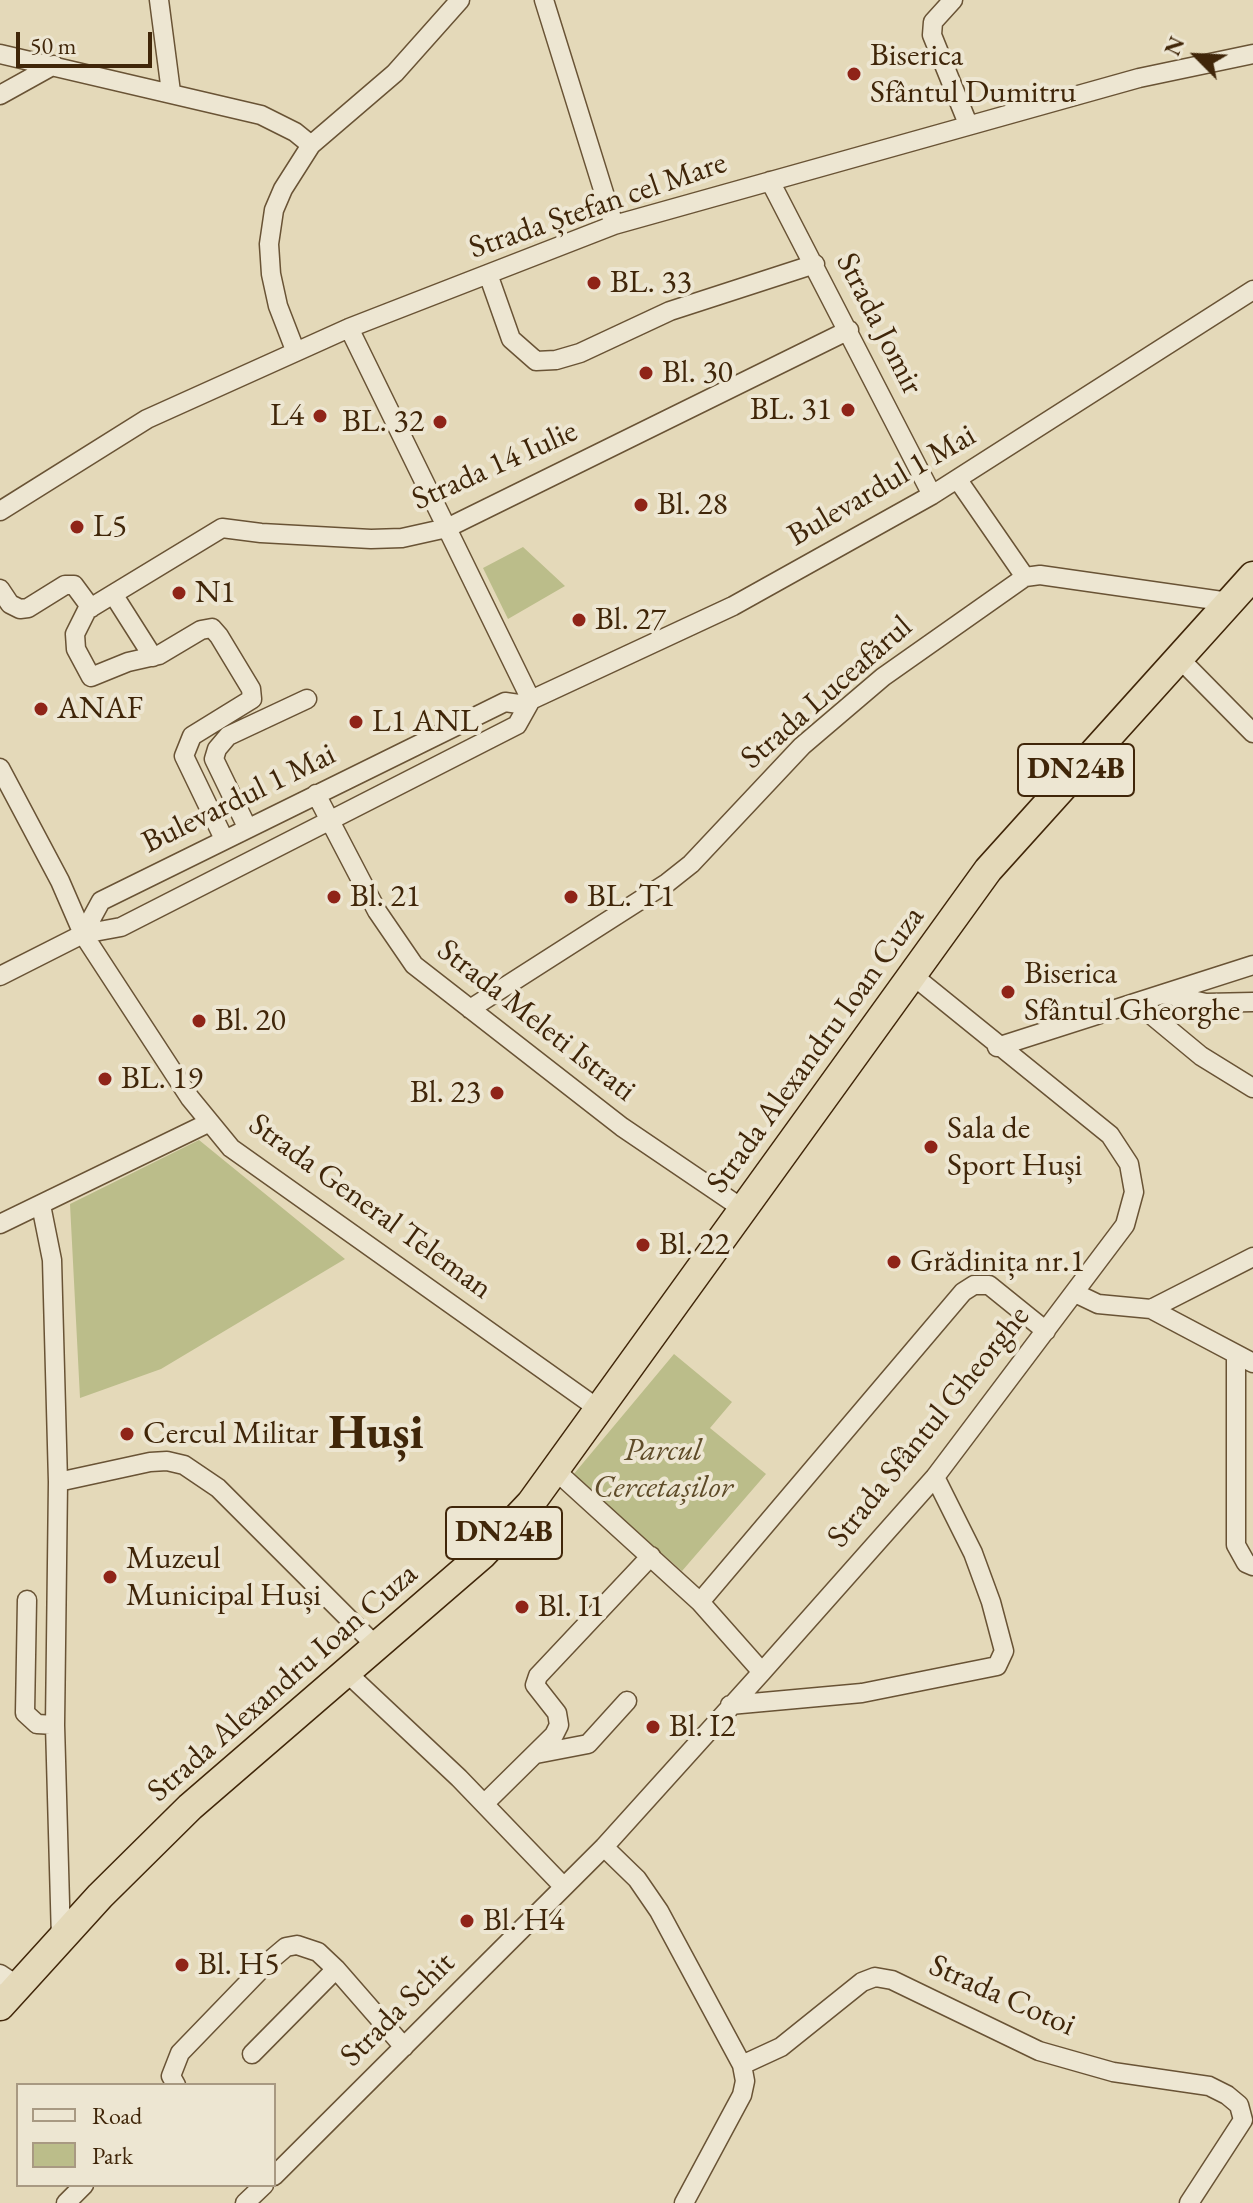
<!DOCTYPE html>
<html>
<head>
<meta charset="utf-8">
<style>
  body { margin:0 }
  #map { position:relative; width:1253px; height:2203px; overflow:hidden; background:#e4d9b9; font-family:"EB Garamond",serif }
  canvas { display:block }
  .legend { position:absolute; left:16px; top:2083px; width:260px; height:104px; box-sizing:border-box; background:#ede6d2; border:2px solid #a89982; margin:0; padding:10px 14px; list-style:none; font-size:24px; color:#402609 }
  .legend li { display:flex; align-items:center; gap:16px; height:40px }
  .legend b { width:40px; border:2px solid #a89982 }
  .north { position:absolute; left:1157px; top:16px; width:80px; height:80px; -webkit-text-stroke:6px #ede6d2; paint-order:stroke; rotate:294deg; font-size:22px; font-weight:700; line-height:32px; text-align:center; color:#402609 }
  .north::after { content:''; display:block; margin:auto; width:28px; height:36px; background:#402609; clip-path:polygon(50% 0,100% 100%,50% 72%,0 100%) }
  .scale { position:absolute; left:16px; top:32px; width:136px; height:36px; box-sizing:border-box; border:4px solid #402609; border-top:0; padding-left:10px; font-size:24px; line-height:28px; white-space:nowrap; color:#402609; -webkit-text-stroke:6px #ede6d2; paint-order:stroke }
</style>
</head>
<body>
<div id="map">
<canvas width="1253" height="2203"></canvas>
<ul class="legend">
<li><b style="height:10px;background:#ede6d2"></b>Road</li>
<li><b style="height:22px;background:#bbbd8a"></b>Park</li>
</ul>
<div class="north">N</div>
<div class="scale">50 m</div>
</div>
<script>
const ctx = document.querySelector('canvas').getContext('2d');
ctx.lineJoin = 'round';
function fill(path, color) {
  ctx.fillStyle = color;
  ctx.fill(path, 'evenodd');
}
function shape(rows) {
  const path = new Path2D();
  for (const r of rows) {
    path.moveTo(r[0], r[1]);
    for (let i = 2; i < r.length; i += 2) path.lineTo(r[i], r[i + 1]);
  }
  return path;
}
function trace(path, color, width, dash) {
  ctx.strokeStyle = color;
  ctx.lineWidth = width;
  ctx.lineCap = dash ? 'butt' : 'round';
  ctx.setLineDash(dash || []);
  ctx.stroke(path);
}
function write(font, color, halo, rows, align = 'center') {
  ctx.font = font + ' "EB Garamond",serif';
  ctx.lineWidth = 8;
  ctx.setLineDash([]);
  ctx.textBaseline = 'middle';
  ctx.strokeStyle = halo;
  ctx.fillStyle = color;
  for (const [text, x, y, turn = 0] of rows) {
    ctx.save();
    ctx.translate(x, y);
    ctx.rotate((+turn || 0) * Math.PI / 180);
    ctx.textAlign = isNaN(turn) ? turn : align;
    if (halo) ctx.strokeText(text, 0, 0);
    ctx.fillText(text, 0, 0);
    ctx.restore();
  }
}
const green = shape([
  [523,547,565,586,508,619,483,568],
  [199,1140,345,1259,161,1369,80,1398,70,1204],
  [674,1354,732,1402,710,1428,766,1474,682,1571,573,1475]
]);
const minor = shape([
  [159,0,171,92],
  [544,0,614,225],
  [953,0,933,22,932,35,968,124],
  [0,54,261,115,295,132,311,145],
  [0,95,54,65],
  [770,181,932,495],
  [488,274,511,339,536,361,556,360,580,353,670,311,815,264],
  [349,328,531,700],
  [295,350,278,306,271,274,269,244,274,210,283,189,311,145,395,73,460,0],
  [958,480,1025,577],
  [0,511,147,419,349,328,614,225,1139,78,1253,54],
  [0,589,10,604,20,609,28,608,65,585,74,585,91,608],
  [113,594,153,657],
  [1178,657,1253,733],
  [0,768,60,881,83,934,190,1098,231,1148,600,1410],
  [316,794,377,911,414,965,622,1127,743,1209],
  [247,827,214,759,217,749,228,736,307,699],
  [224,839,184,756,192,736,252,699,251,689,219,636,212,628,201,630,159,655,128,662,91,677,76,649,75,634,87,610,222,528,261,533,371,539,402,538,447,528,849,330],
  [83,934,101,901,505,702,526,705],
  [0,976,83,934,121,927,517,725,531,700,733,606,932,495,1253,290],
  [1164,994,1206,1003,1253,1002],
  [1137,1003,1201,1056,1253,1088],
  [470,1009,667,883,691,864,802,746,883,677,1025,577,1040,575,1229,602],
  [997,1047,1253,965],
  [41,1205,52,1260,58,1482,55,1725,61,1939],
  [0,1224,208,1123],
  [1075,1293,1098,1304,1151,1309,1253,1257],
  [1151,1309,1253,1363],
  [1236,1355,1236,1545,1246,1563,1253,1566],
  [556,1471,700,1602,762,1672],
  [58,1482,150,1462,167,1461,184,1465,218,1488,375,1645],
  [27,1600,25,1713,37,1724,55,1725],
  [700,1602,963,1292,974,1285,989,1285,1046,1331],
  [345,1671,459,1778,563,1886],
  [730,1705,862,1693,997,1666,1004,1651,991,1602,973,1553,935,1477],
  [536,1754,588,1744,627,1701],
  [484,1804,554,1735,559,1725,557,1713,535,1685,538,1676,651,1556],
  [604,1847,637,1879,659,1911,742,2065,745,2081,742,2095,684,2203],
  [0,1974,18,1986],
  [252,2054,336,1969],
  [742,2065,781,2047,862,1982,875,1977,892,1980,1039,2051,1113,2072,1209,2086,1227,2095,1239,2105,1243,2120,1189,2203],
  [176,2085,171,2076,180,2053,267,1963,286,1947,297,1945,318,1952,336,1969,404,2047],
  [274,2176,604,1847,762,1672,935,1477,1125,1225,1134,1192,1129,1164,1110,1135,911,974],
  [66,2203,84,2185],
  [245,2203,264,2185]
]);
const highway = shape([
  [0,2006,100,1896,190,1807,482,1555,531,1503,988,870,1253,576]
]);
const markers = [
  [854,74,8,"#8f2418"],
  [594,283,8,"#8f2418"],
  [646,373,8,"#8f2418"],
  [848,410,8,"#8f2418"],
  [320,416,8,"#8f2418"],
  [440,422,8,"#8f2418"],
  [641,505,8,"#8f2418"],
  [77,527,8,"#8f2418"],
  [179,593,8,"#8f2418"],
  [579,620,8,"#8f2418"],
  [41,709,8,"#8f2418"],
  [356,722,8,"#8f2418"],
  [334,897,8,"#8f2418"],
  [571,897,8,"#8f2418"],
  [1008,992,8,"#8f2418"],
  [199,1021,8,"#8f2418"],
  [105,1079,8,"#8f2418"],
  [497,1093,8,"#8f2418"],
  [931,1147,8,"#8f2418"],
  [643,1245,8,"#8f2418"],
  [894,1262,8,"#8f2418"],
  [127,1434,8,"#8f2418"],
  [110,1577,8,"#8f2418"],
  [522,1607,8,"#8f2418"],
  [653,1727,8,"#8f2418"],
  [467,1921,8,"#8f2418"],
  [182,1965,8,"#8f2418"]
];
const shields = [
  [1076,770,116],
  [504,1533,116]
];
const shieldNames = [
  ["DN24B",1076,770],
  ["DN24B",504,1533]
];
const poiNames = [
  ["Biserica",870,56],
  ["Sfântul Dumitru",870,93],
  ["BL. 33",610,283],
  ["Bl. 30",662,373],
  ["BL. 31",832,410,"right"],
  ["L4",304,416,"right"],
  ["BL. 32",424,422,"right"],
  ["Bl. 28",657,505],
  ["L5",93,527],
  ["N1",195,593],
  ["Bl. 27",595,620],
  ["ANAF",57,709],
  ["L1 ANL",372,722],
  ["Bl. 21",350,897],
  ["BL. T1",587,897],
  ["Biserica",1024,974],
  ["Sfântul Gheorghe",1024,1011],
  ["Bl. 20",215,1021],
  ["BL. 19",121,1079],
  ["Bl. 23",481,1093,"right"],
  ["Sala de",947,1129],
  ["Sport Huși",947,1166],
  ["Bl. 22",659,1245],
  ["Grădinița nr.1",910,1262],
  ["Cercul Militar",143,1434],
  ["Muzeul",126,1559],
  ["Municipal Huși",126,1596],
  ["Bl. I1",538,1607],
  ["Bl. I2",669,1727],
  ["Bl. H4",483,1921],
  ["Bl. H5",198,1965]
];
const streetNames = [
  ["Strada Ștefan cel Mare",598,206,-19],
  ["Strada Jomir",879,324,63],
  ["Strada 14 Iulie",495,466,-24],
  ["Bulevardul 1 Mai",882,486,-30],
  ["Strada Luceafărul",827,693,-41],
  ["Bulevardul 1 Mai",239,799,-26],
  ["Strada Meleti Istrati",536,1021,38],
  ["Strada Alexandru Ioan Cuza",816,1050,-54],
  ["Strada General Teleman",370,1207,36],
  ["Strada Sfântul Gheorghe",929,1427,-51],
  ["Strada Alexandru Ioan Cuza",283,1683,-41],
  ["Strada Cotoi",1002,1996,24],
  ["Strada Schit",398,2010,-45]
];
const parkNames = [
  ["Parcul",663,1451],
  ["Cercetașilor",663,1488]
];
const townNames = [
  ["Huși",376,1435]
];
fill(green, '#bbbd8a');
trace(minor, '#695335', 21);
trace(highway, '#402609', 31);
trace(minor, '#ede6d2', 18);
trace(highway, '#e4d9b9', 28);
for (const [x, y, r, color] of markers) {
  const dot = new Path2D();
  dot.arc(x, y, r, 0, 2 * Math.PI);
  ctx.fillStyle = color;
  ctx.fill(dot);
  trace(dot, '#ede6d2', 3);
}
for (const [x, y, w] of shields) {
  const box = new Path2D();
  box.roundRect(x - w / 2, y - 26, w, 52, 6);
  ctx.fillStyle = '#ede6d2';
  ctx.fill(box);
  trace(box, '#402609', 2);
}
write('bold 30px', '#402609', null, shieldNames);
write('32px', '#402609', '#ede6d2', poiNames, 'left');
write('32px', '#402609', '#ede6d2', streetNames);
write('italic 32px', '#5f4c29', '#ede6d2', parkNames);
write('bold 48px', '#402609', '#ede6d2', townNames);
</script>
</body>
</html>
